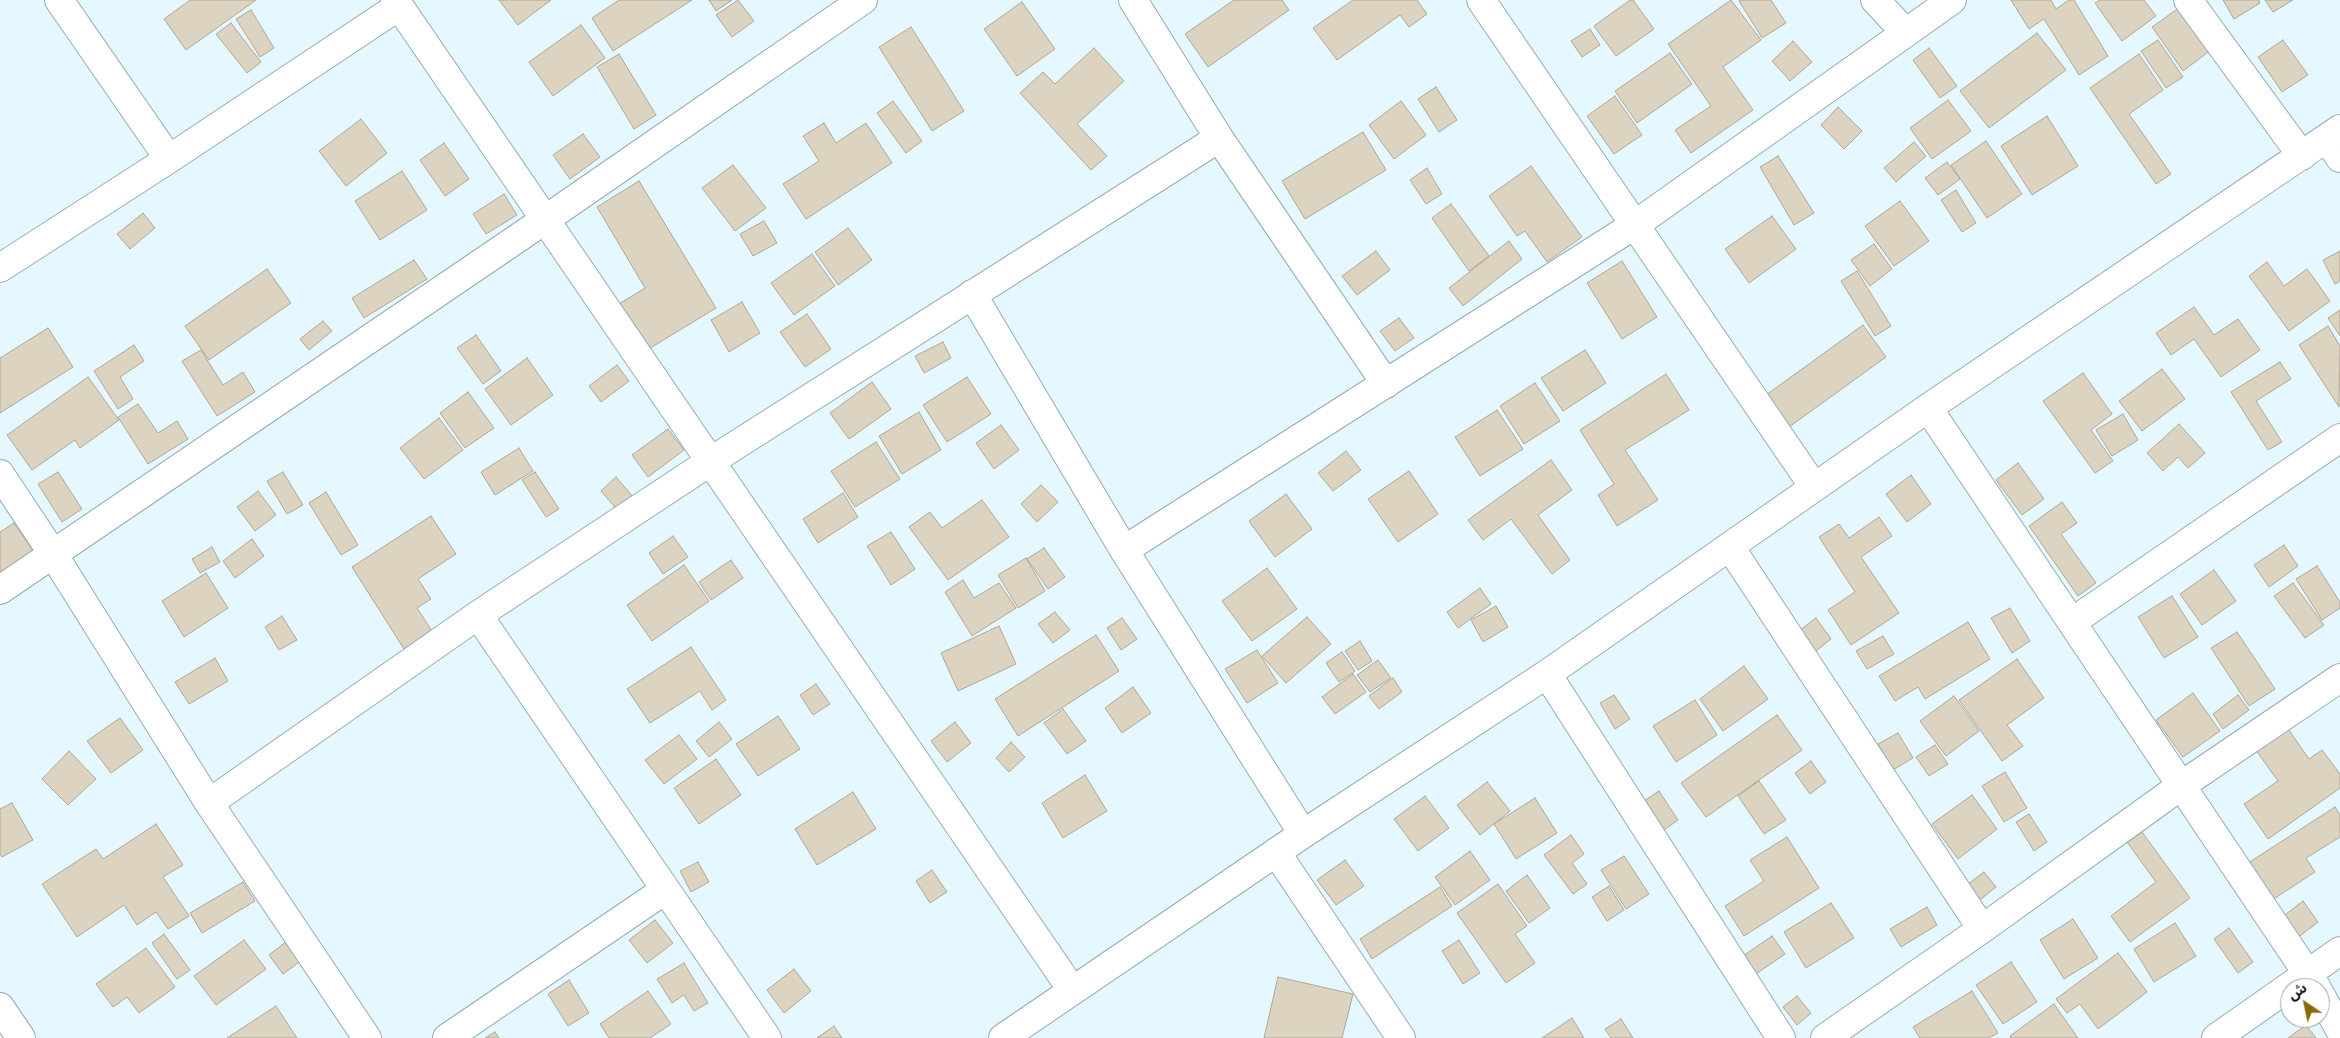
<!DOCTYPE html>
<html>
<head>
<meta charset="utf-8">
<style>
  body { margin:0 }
  #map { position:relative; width:2340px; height:1038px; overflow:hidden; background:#e6f8ff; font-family:"Archivo Narrow","Noto Sans Arabic",sans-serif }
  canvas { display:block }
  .north { position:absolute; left:2280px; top:978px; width:50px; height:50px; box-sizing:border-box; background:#fff; border:1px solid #9da0a1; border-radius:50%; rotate:326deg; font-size:14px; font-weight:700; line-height:20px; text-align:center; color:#0a1215 }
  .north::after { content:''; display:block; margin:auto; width:18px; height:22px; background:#8a6a09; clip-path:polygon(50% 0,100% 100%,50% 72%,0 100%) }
</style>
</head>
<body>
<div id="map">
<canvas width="2340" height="1038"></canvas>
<div class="north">ش</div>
</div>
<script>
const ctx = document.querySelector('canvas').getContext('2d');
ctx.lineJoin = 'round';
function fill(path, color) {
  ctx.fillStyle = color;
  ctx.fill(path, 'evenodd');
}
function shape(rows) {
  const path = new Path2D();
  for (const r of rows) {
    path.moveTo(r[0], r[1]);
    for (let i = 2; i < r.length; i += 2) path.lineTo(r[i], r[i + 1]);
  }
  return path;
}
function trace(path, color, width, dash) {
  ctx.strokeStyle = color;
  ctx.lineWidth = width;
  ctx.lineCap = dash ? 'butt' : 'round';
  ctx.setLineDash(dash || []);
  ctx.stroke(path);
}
const building = shape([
  [190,0,256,0,186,50,164,19,190,0],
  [499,0,551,0,518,25,499,0],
  [619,0,692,0,613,51,592,18,619,0],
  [709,0,732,0,716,11,709,0],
  [738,0,754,21,732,37,716,15,738,0],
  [1234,0,1282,0,1289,10,1208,67,1185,34,1234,0],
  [1353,0,1417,0,1427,14,1409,27,1400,15,1337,60,1313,28,1353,0],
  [1630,0,1633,0,1654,29,1616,56,1594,26,1630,0],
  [1731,0,1761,40,1723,67,1753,110,1691,153,1675,130,1711,106,1668,44,1731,0],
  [1741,0,1771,0,1786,23,1762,38,1739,1,1741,0],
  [2011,0,2051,0,2056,9,2069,0,2074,0,2108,56,2079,75,2044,19,2029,29,2011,0],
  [2100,0,2144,0,2156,16,2122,41,2095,3,2100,0],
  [2223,0,2259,0,2260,3,2234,19,2223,0],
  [2265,0,2293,0,2273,12,2265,0],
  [1022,2,1055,49,1017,76,984,29,1022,2],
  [2180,7,2211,50,2183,71,2152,27,2180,7],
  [251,10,274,48,260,57,236,19,251,10],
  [231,23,261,62,247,73,216,34,231,23],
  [581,25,605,58,553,96,529,62,581,25],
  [911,27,964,111,932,131,879,47,911,27],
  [1590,29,1600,45,1582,57,1571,41,1590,29],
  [2037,33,2066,70,1989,128,1960,91,2037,33],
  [2158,40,2183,77,2166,88,2141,51,2158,40],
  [2283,40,2308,75,2282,92,2258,57,2283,40],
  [1793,41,1812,62,1790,81,1772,61,1793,41],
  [1094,48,1124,81,1077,124,1107,156,1091,170,1020,93,1043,72,1055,84,1094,48],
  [1929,48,1957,86,1940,98,1913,60,1929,48],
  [1670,53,1692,84,1637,123,1615,91,1670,53],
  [619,54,656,115,634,129,597,67,619,54],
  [2139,54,2163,90,2129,114,2171,174,2156,184,2090,88,2139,54],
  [1436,87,1457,120,1439,132,1418,99,1436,87],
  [1615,96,1642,135,1614,154,1587,116,1615,96],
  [1948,100,1971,131,1932,159,1910,128,1948,100],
  [893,101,922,141,906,153,877,113,893,101],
  [1401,101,1426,135,1394,159,1369,125,1401,101],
  [1838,107,1862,131,1844,149,1821,125,1838,107],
  [2047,116,2078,166,2032,195,2001,146,2047,116],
  [361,119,387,153,346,186,319,151,361,119],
  [824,123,836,143,866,123,892,163,806,219,783,184,819,161,803,136,824,123],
  [1363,132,1386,170,1305,219,1282,181,1363,132],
  [583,134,600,157,570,179,553,155,583,134],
  [1986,141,2022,194,1987,218,1951,165,1986,141],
  [1914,142,1926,156,1896,182,1884,168,1914,142],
  [444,143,469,179,445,196,420,160,444,143],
  [1778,156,1814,213,1794,225,1760,167,1778,156],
  [1947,162,1960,179,1938,195,1925,178,1947,162],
  [733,165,766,208,735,231,702,188,733,165],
  [1531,166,1582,237,1547,262,1525,231,1517,236,1489,196,1531,166],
  [1427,168,1442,194,1426,204,1410,180,1427,168],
  [402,171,427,210,380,240,355,201,402,171],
  [639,181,716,308,629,361,601,315,645,288,597,207,639,181],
  [1956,190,1976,223,1962,232,1941,200,1956,190],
  [504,194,517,215,486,234,473,214,504,194],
  [1900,201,1929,241,1894,266,1865,226,1900,201],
  [1451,204,1489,256,1469,271,1432,218,1451,204],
  [143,213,155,228,130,249,117,234,143,213],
  [1772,216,1796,249,1749,283,1725,249,1772,216],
  [764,221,777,243,753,256,740,234,764,221],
  [848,228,872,260,838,285,815,252,848,228],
  [1509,241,1522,259,1463,306,1449,288,1509,241],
  [1874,244,1892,269,1870,286,1851,260,1874,244],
  [1376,251,1390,270,1357,295,1342,276,1376,251],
  [2340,251,2340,281,2335,284,2323,260,2340,251],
  [812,254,835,286,794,315,771,283,812,254],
  [414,260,427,279,364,318,352,298,414,260],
  [1622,261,1657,317,1622,339,1587,283,1622,261],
  [2267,262,2284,286,2307,269,2330,301,2289,331,2249,276,2267,262],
  [267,269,291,303,209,360,185,326,267,269],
  [1857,271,1891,326,1875,336,1841,281,1857,271],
  [742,302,760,333,729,352,711,320,742,302],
  [2194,307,2214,335,2238,319,2260,350,2221,377,2194,339,2171,355,2156,333,2194,307],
  [2340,310,2340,336,2328,318,2340,310],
  [807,314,831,349,805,367,780,332,807,314],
  [1399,318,1414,338,1395,351,1380,331,1399,318],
  [323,321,332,331,309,350,300,339,323,321],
  [1863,325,1886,357,1789,427,1766,395,1863,325],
  [2328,326,2340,346,2339,407,2299,345,2328,326],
  [48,328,73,367,0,413,0,358,48,328],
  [476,335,501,371,483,384,457,348,476,335],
  [943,342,951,358,924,373,915,356,943,342],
  [134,345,144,361,120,377,133,399,118,409,94,371,134,345],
  [201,350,223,385,243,372,255,392,217,416,182,361,201,350],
  [1585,350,1606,383,1563,411,1541,378,1585,350],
  [527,358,553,395,511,425,485,389,527,358],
  [2280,362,2291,379,2256,401,2282,442,2268,450,2231,392,2280,362],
  [617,365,629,381,601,402,589,386,617,365],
  [2162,369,2185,399,2142,431,2119,401,2162,369],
  [2083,373,2112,414,2091,430,2113,461,2095,473,2043,401,2083,373],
  [1666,374,1689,410,1625,450,1658,500,1617,526,1598,495,1614,484,1580,430,1666,374],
  [88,377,119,420,80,448,75,440,32,470,7,435,88,377],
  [967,377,991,414,947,442,923,405,967,377],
  [872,382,891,409,849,439,830,413,872,382],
  [1535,383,1560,421,1524,444,1500,406,1535,383],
  [468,392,494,428,465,448,440,413,468,392],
  [138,404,158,433,177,421,188,439,148,464,118,417,138,404],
  [1497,410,1523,449,1480,476,1455,437,1497,410],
  [919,412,941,450,902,474,879,436,919,412],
  [2123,414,2138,440,2112,456,2096,430,2123,414],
  [439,418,463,450,424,479,400,448,439,418],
  [2179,424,2205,453,2188,468,2178,457,2163,471,2147,453,2179,424],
  [1001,425,1019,450,994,469,976,443,1001,425],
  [668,429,684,450,648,477,632,455,668,429],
  [876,442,900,479,855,507,831,471,876,442],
  [519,448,533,471,495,495,481,472,519,448],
  [1346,451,1361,470,1333,491,1318,473,1346,451],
  [1551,460,1572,490,1538,515,1570,560,1552,574,1511,519,1483,540,1468,520,1551,460],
  [2018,463,2044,499,2022,515,1996,480,2018,463],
  [1409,471,1438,514,1398,542,1368,499,1409,471],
  [58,472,82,509,62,522,38,484,58,472],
  [283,472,303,505,287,514,267,481,283,472],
  [535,472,559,509,546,517,522,480,535,472],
  [1911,475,1931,504,1907,522,1886,494,1911,475],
  [616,477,635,499,620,513,601,491,616,477],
  [1041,485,1058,502,1037,522,1021,504,1041,485],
  [258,491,276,515,255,531,237,507,258,491],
  [326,492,358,545,341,555,309,503,326,492],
  [843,493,858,517,818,543,803,519,843,493],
  [1286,494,1312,529,1275,557,1249,521,1286,494],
  [982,500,1009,537,948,580,909,527,930,512,942,528,982,500],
  [2062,502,2077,523,2061,534,2096,583,2078,596,2029,526,2062,502],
  [431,516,456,554,418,579,431,599,417,608,432,631,404,649,352,567,431,516],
  [1879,517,1892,536,1861,557,1899,613,1851,645,1828,610,1855,592,1819,537,1839,524,1849,538,1879,517],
  [14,523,36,555,0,579,0,532,14,523],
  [891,532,915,569,891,585,867,546,891,532],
  [673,536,688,557,663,574,649,553,673,536],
  [252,539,264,556,235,578,223,561,252,539],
  [2284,545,2298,566,2269,587,2254,565,2284,545],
  [212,547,220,562,200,573,192,559,212,547],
  [1044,548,1065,577,1048,589,1027,559,1044,548],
  [1026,558,1045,591,1018,608,998,575,1026,558],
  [731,560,743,578,711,600,699,582,731,560],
  [684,565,709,601,652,641,627,605,684,565],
  [2317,566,2340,602,2340,608,2322,620,2296,579,2317,566],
  [1267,568,1297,609,1252,641,1222,601,1267,568],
  [2214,570,2236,601,2202,625,2180,594,2214,570],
  [206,573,228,608,184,637,162,601,206,573],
  [963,580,974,598,999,583,1016,608,972,636,945,592,963,580],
  [2293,583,2324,625,2305,638,2274,596,2293,583],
  [1480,588,1491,604,1458,628,1447,612,1480,588],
  [2172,596,2198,637,2164,658,2138,617,2172,596],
  [1496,606,1508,627,1483,642,1471,620,1496,606],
  [2010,608,2030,641,2012,653,1991,618,2010,608],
  [1055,612,1070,630,1053,643,1038,624,1055,612],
  [282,616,297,640,279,650,265,627,282,616],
  [1307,617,1331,644,1286,683,1262,656,1307,617],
  [1122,618,1137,639,1121,650,1107,628,1122,618],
  [1816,618,1831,639,1816,651,1800,630,1816,618],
  [1968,622,1990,659,1925,699,1918,687,1895,701,1879,676,1968,622],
  [999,626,1016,664,958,691,941,653,999,626],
  [2237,632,2275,689,2249,706,2211,648,2237,632],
  [1096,635,1119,671,1018,736,995,699,1096,635],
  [1883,636,1894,654,1867,669,1856,651,1883,636],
  [1360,641,1372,661,1358,670,1345,651,1360,641],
  [691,647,726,700,712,710,700,691,650,723,627,689,691,647],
  [1257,650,1278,683,1247,703,1225,669,1257,650],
  [1342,652,1355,671,1339,682,1326,663,1342,652],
  [215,658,228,681,189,704,175,682,215,658],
  [2017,659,2044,698,2007,725,2023,746,2002,761,1959,700,2017,659],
  [1378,660,1391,678,1370,692,1357,675,1378,660],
  [1744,666,1768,699,1723,731,1700,699,1744,666],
  [1353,674,1366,692,1335,714,1322,697,1353,674],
  [1393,678,1402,692,1379,709,1369,696,1393,678],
  [816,684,830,704,813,715,800,695,816,684],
  [1133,687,1151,713,1122,733,1105,708,1133,687],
  [2193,693,2220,731,2183,757,2156,720,2193,693],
  [1614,695,1630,719,1615,729,1600,703,1614,695],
  [2238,695,2249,710,2223,729,2213,714,2238,695],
  [1954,696,1979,731,1946,756,1920,721,1954,696],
  [1695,700,1717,735,1676,762,1653,726,1695,700],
  [1063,709,1086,741,1067,754,1044,723,1063,709],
  [1777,715,1802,750,1706,817,1681,783,1777,715],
  [778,716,800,749,758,776,736,744,778,716],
  [120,718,143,750,111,773,87,741,120,718],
  [719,722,732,739,709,757,696,741,719,722],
  [955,722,971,743,947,762,931,741,955,722],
  [2286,726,2309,759,2322,750,2340,774,2340,788,2268,839,2244,804,2278,781,2255,749,2286,726],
  [1898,733,1913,758,1893,770,1878,744,1898,733],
  [679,735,697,759,664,784,645,760,679,735],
  [1011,742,1025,757,1009,772,996,758,1011,742],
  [1935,745,1948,764,1929,776,1916,757,1935,745],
  [69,751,96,779,68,805,42,779,69,751],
  [716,759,741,795,699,824,674,788,716,759],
  [1811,761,1826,782,1810,794,1795,773,1811,761],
  [2005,772,2027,808,2004,822,1982,786,2005,772],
  [1085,775,1107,811,1063,838,1042,803,1085,775],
  [1759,781,1786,820,1764,834,1738,796,1759,781],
  [1487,782,1510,811,1480,835,1457,805,1487,782],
  [1659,791,1678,820,1661,832,1641,803,1659,791],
  [853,792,876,829,817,865,795,829,853,792],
  [1972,795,1997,829,1958,859,1932,824,1972,795],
  [1425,796,1449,828,1418,851,1394,819,1425,796],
  [1535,798,1557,833,1516,859,1494,824,1535,798],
  [12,803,33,840,2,857,0,854,0,809,12,803],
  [2335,807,2340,815,2340,837,2306,858,2315,872,2269,902,2245,865,2335,807],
  [2029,814,2047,842,2034,851,2016,822,2029,814],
  [156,824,183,865,163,877,189,916,168,929,156,912,137,925,124,905,77,937,42,884,96,849,103,859,156,824],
  [2142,832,2190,898,2130,942,2111,916,2156,882,2127,842,2142,832],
  [1571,835,1584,854,1572,863,1587,884,1573,894,1544,855,1571,835],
  [1787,837,1819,888,1744,936,1725,906,1764,881,1750,860,1787,837],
  [1470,851,1490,880,1455,905,1435,877,1470,851],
  [1624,856,1649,894,1626,909,1601,870,1624,856],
  [1345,860,1364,886,1336,905,1317,880,1345,860],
  [698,862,709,882,691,892,680,871,698,862],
  [932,870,947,892,930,903,916,881,932,870],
  [1984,872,1996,887,1975,904,1963,888,1984,872],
  [1527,875,1550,908,1529,923,1506,891,1527,875],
  [243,882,255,901,202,933,190,913,243,882],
  [1498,884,1527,926,1515,934,1535,963,1506,983,1457,913,1498,884],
  [1609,886,1624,910,1607,921,1592,897,1609,886],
  [1440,887,1452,906,1372,959,1360,939,1440,887],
  [2303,901,2318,922,2296,939,2281,918,2303,901],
  [1831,903,1854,938,1806,968,1784,932,1831,903],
  [1927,907,1937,925,1901,947,1890,929,1927,907],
  [2073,919,2098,958,2064,979,2040,940,2073,919],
  [655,920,673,943,647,963,629,940,655,920],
  [2175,923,2196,956,2154,982,2134,949,2175,923],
  [2229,928,2253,962,2238,973,2214,939,2229,928],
  [164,934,190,970,177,979,152,943,164,934],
  [1772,936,1785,954,1756,974,1743,956,1772,936],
  [244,940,266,969,216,1005,194,976,244,940],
  [1459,940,1480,973,1463,984,1442,951,1459,940],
  [287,941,302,960,283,974,269,955,287,941],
  [146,948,175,987,139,1013,127,997,113,1007,96,984,146,948],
  [2118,953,2147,992,2098,1029,2080,1004,2067,1013,2056,999,2118,953],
  [2011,962,2037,1002,2003,1024,1976,985,2011,962],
  [684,963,708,1003,694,1011,684,995,672,1003,657,979,684,963],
  [794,969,811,991,784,1013,767,990,794,969],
  [1278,977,1353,994,1342,1038,1264,1038,1278,977],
  [569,980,589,1013,568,1026,548,994,569,980],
  [648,991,671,1024,650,1038,609,1038,600,1024,648,991],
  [1972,991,1998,1033,1989,1038,1920,1038,1913,1027,1972,991],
  [1797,996,1811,1013,1797,1025,1783,1007,1797,996],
  [2054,1004,2078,1038,2011,1038,2010,1036,2054,1004],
  [276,1006,297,1038,227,1038,276,1006],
  [1572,1018,1584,1038,1542,1038,1572,1018],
  [1621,1019,1633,1038,1611,1038,1605,1029,1621,1019],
  [2306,1025,2316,1038,2288,1038,2306,1025],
  [834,1026,842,1038,817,1038,834,1026],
  [495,1032,499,1038,485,1038,495,1032]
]);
const minor = shape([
  [59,0,169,159],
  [395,0,1072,990],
  [1133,0,1219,138,1386,384],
  [1481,0,1814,487],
  [1875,0,1905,32],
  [2188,0,2302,156],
  [2327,138,2340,158],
  [0,268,169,159,399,6],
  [972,294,1124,550,1303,834],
  [1928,408,2317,988],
  [0,474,53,554,209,803,367,1038],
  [1730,547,1982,929],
  [1124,550,1636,224,1952,0],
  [0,590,546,219,863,0],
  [478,615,767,1038],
  [2072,622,2340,438],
  [1547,674,1781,1038],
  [209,803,478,615,711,461,1219,138],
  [1276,852,1401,1038],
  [2320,994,2340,1030],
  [0,1007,21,1038],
  [447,1038,665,890],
  [1003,1038,1303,834,1547,674,1928,408,2340,129],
  [1825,1038,1982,929,2182,785,2340,678],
  [2216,1038,2340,951]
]);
fill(building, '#dcd3c1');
trace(building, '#afa795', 1);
trace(minor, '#95abb3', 30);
trace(minor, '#fff', 28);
</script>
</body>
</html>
